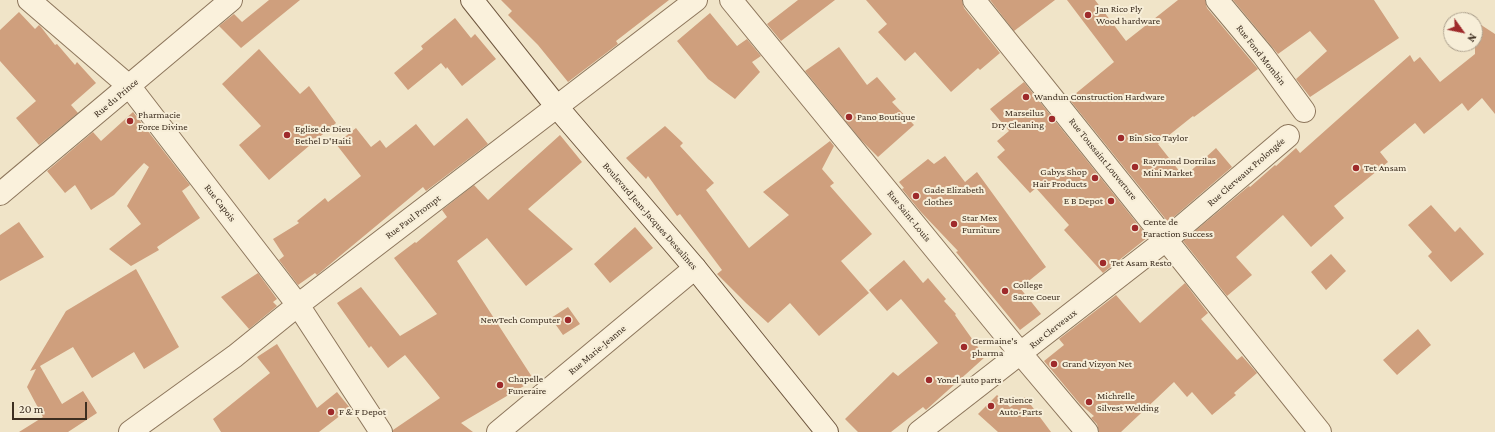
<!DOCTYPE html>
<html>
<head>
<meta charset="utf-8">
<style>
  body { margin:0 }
  #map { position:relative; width:1495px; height:432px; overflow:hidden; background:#f0e4c8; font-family:"Crimson Pro",serif }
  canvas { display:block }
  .north { position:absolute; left:1443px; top:12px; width:40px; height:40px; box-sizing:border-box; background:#f7eed8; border:1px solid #ada18e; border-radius:50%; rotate:123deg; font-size:11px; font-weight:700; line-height:16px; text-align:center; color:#3d2e20 }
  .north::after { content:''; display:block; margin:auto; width:14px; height:18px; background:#9e2a2b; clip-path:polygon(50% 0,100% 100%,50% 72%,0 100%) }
  .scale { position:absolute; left:12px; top:402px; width:75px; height:18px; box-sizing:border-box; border:2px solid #3d2e20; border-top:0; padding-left:5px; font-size:12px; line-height:14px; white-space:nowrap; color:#3d2e20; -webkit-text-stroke:3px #f7eed8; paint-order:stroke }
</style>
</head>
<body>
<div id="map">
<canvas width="1495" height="432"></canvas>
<div class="north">N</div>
<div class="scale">20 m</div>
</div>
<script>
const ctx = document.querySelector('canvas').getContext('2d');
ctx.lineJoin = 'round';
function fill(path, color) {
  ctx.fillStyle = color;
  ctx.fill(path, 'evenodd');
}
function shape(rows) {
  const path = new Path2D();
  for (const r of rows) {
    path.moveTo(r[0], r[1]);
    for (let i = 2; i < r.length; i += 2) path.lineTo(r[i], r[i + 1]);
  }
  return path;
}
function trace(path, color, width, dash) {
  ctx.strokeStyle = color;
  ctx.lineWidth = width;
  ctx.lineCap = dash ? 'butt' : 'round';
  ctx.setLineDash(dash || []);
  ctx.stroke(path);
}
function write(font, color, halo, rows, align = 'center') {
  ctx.font = font + ' "Crimson Pro",serif';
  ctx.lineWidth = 4;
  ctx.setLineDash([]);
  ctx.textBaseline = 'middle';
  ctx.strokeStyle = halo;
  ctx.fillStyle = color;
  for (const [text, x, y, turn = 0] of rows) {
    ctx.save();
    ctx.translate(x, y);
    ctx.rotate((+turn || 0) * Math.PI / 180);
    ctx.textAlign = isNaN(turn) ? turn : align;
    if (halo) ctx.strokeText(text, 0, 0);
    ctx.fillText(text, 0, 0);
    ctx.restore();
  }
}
const building = shape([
  [269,0,300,0,241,48,219,26,234,14,242,22],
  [501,0,669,0,616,41,618,44,568,82,538,45,508,15,512,11],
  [798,0,835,0,781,41,767,24],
  [866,0,962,0,964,8,1000,53,980,70,978,68,951,92,915,52,905,61,878,32,887,24],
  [990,0,1055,0,1014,31],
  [1067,0,1095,0,1126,41,1178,0,1205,0,1207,8,1258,69,1194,117,1193,116,1158,144,1184,177,1216,148,1232,167,1168,222,1069,99,1114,62],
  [1233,0,1374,0,1399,38,1310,97,1296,79,1327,51,1310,31,1278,54],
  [19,12,35,29,39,25,41,27,55,45,57,44,75,65,77,62,96,83,71,105,78,113,39,145,16,118,36,101,0,61,0,30],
  [710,13,737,46,747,39,761,56,752,62,760,72,735,99,708,79,677,41],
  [455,18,471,38,475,34,496,59,462,86,447,67,446,69,441,63,408,90,394,73,423,49,421,46],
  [1475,21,1495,34,1495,114,1482,98,1468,111,1462,103,1424,134,1415,123,1380,152,1388,162,1334,206,1344,218,1311,247,1283,215,1236,257,1252,275,1227,296,1183,241,1249,186,1250,187,1275,165,1276,166,1296,148,1300,153,1410,55,1414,62,1420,57,1440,82,1475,54],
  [839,47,867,85,877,77,896,99,892,102,914,125,878,157,861,140,805,71],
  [259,49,300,94,309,86,336,123,269,180,239,145,261,126,222,84],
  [1024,82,1148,237,1103,273,1064,230,1069,225,1036,188,1030,193,997,157,1005,150,997,141,1009,131,990,109],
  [133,112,190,185,182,191,200,218,157,247,159,250,131,266,109,249,141,224,127,206,149,167,144,163,114,195,91,210,75,185,65,193,47,171,93,132,101,141],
  [467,118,488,144,426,191,423,187,317,275,315,273,298,285,279,260,284,256,273,239,299,223,297,221,325,198,328,202,361,176,336,144,356,128,371,147,380,140,386,148,416,124,434,146],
  [665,126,683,143,680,146,714,183,706,190,749,248,789,215,763,192,830,141,834,146,822,169,834,183,830,186,872,234,841,261,869,293,819,336,790,303,768,323,746,303,717,274,722,270,680,214,677,216,648,176,646,179,626,158],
  [560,135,582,162,528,209,573,249,526,286,487,238,457,261,534,380,461,423,473,432,393,432,393,430,440,398,405,355,388,368,371,346,369,348,337,303,361,287,400,336,437,314,394,258,415,242,416,243,447,217,442,210,474,185,488,200],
  [945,156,965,182,977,172,1046,267,1020,288,1041,314,1020,330,956,252,958,251,920,211,902,189,904,188,899,182,928,159,934,164],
  [1431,205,1455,232,1460,227,1484,254,1451,282,1428,256,1432,252,1408,225],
  [19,222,44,257,0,281,0,235],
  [635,227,653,248,610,283,594,264],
  [1331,254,1346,271,1326,290,1311,272],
  [904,260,923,283,928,278,946,299,944,301,956,314,955,315,985,357,926,410,923,407,891,432,858,432,845,419,893,372,898,376,938,343,901,299,887,311,869,290],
  [136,269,179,347,144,369,134,352,92,378,73,347,40,366,62,404,83,391,97,413,68,432,19,432,43,417,27,387,36,369,30,371,66,311],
  [258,273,277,299,273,302,277,306,249,329,221,297],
  [1185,283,1208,313,1201,319,1237,360,1242,356,1257,373,1234,393,1236,395,1212,415,1192,392,1187,397,1174,382,1121,432,1099,432,1097,424,1091,418,1094,416,1080,404,1044,361,1064,345,1059,339,1116,295,1140,323],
  [568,307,580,324,563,335,551,318],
  [1418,329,1431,345,1397,375,1383,360],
  [277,344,317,408,337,392,350,408,319,432,221,432,213,419,270,373,257,357],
  [997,395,1010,407,1025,397,1051,432,998,432,978,414]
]);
const minor = shape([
  [29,0,130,87,298,305,381,432],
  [731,0,1021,354,1087,432],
  [974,0,1320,432],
  [1217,0,1263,55,1304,111],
  [0,194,231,0],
  [130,432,235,356,298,305,696,0],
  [498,432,695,268],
  [919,432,1167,239,1288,136]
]);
const secondary = shape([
  [472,0,557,107,695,268,827,432]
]);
const markers = [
  [1088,15,4,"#9e2a2b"],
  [1026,97,4,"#9e2a2b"],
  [849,117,4,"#9e2a2b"],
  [1052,119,4,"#9e2a2b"],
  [130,121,4,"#9e2a2b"],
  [287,135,4,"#9e2a2b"],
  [1121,138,4,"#9e2a2b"],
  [1135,167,4,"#9e2a2b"],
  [1356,168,4,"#9e2a2b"],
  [1095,178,4,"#9e2a2b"],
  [916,196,4,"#9e2a2b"],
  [1111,201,4,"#9e2a2b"],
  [954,224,4,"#9e2a2b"],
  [1135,228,4,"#9e2a2b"],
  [1103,263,4,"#9e2a2b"],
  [1005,291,4,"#9e2a2b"],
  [568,320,4,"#9e2a2b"],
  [964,347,4,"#9e2a2b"],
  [1054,364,4,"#9e2a2b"],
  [929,380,4,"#9e2a2b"],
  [500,385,4,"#9e2a2b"],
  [1089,402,4,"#9e2a2b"],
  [991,406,4,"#9e2a2b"],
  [331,412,4,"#9e2a2b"]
];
const poiNames = [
  ["Jan Rico Ply",1096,9],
  ["Wood hardware",1096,21],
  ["Wandun Construction Hardware",1034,97],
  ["Marseilus",1044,113,"right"],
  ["Dry Cleaning",1044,125,"right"],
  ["Pharmacie",138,115],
  ["Force Divine",138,127],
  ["Pano Boutique",857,117],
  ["Eglise de Dieu",295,129],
  ["Bethel D'Haiti",295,141],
  ["Bin Sico Taylor",1129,138],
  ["Raymond Dorrilas",1143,161],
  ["Mini Market",1143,173],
  ["Tet Ansam",1364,168],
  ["Gabys Shop",1087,172,"right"],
  ["Hair Products",1087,184,"right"],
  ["Gade Elizabeth",924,190],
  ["clothes",924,202],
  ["E B Depot",1103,201,"right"],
  ["Star Mex",962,218],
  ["Furniture",962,230],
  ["Cente de",1143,222],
  ["Faraction Success",1143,234],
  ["Tet Asam Resto",1111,263],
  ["College",1013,285],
  ["Sacre Coeur",1013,297],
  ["NewTech Computer",560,320,"right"],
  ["Germaine's",972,341],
  ["pharma",972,353],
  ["Grand Vizyon Net",1062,364],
  ["Chapelle",508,379],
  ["Funeraire",508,391],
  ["Yonel auto parts",937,380],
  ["Michrelle",1097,396],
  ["Silvest Welding",1097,408],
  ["Patience",999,400],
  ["Auto-Parts",999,412],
  ["F & F Depot",339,412]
];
const streetNames = [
  ["Rue Fond Mombin",1261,55,52],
  ["Rue du Prince",116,98,-40],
  ["Rue Toussaint Louverture",1103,159,51],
  ["Rue Clerveaux Prolongée",1246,172,-41],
  ["Rue Capois",220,203,52],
  ["Boulevard Jean-Jacques Dessalines",650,216,49],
  ["Rue Saint-Louis",909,216,51],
  ["Rue Paul Prompt",413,217,-37],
  ["Rue Clerveaux",1053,329,-38],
  ["Rue Marie-Jeanne",597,350,-40]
];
fill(building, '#cf9f7d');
trace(minor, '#8d765c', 24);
trace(secondary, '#6f573f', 24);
trace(minor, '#faf1dc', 22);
trace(secondary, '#faf1dc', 22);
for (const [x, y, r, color] of markers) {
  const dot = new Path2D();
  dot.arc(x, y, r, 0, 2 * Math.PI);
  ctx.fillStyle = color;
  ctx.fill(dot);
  trace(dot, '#f7eed8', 1.5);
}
write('10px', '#3d2e20', '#f7eed8', poiNames, 'left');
write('10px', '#3d2e20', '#f7eed8', streetNames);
</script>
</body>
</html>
